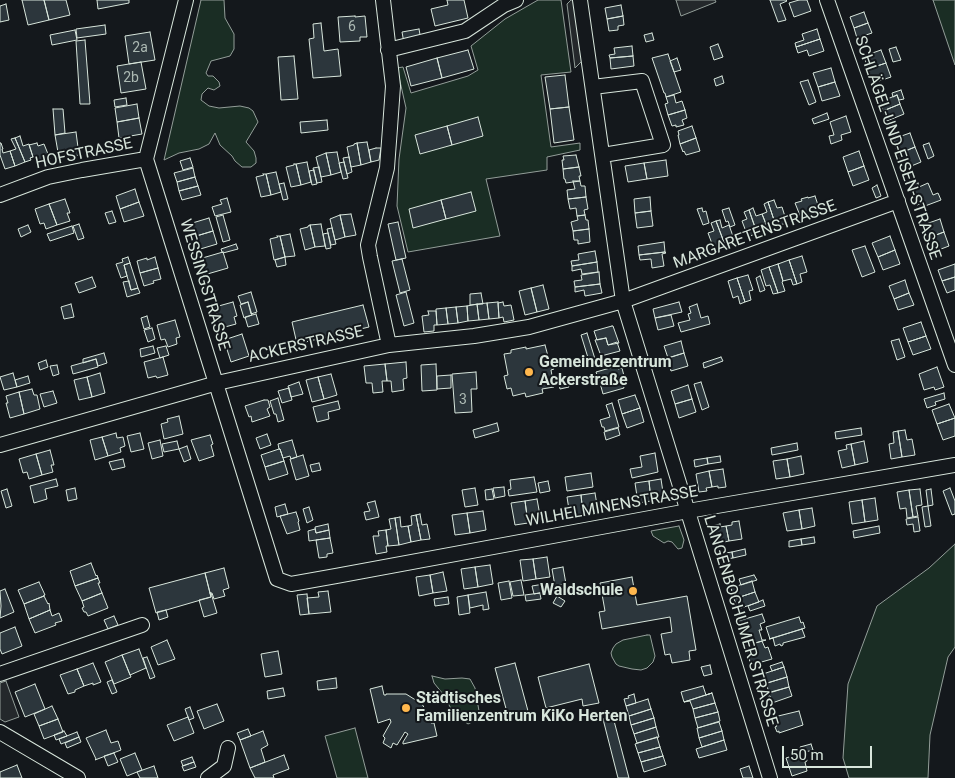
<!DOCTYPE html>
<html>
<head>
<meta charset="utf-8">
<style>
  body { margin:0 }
  #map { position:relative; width:955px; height:778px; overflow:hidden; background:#14181c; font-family:Roboto,sans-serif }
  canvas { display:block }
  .scale { position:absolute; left:782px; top:746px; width:90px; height:22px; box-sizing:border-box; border:2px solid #d8e6dc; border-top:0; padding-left:6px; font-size:15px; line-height:18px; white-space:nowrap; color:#d8e6dc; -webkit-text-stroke:4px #14181c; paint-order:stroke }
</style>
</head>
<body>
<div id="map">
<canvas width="955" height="778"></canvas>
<div class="scale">50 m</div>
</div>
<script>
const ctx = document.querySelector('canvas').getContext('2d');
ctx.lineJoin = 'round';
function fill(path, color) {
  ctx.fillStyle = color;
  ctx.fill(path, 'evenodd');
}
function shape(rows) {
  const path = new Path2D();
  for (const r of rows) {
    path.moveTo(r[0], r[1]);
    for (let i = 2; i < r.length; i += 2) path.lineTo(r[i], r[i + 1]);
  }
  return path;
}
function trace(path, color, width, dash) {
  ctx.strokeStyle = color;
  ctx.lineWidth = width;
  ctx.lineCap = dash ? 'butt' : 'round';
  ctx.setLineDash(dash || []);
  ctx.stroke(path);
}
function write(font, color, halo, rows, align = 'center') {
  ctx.font = font + ' Roboto,sans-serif';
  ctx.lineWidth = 4;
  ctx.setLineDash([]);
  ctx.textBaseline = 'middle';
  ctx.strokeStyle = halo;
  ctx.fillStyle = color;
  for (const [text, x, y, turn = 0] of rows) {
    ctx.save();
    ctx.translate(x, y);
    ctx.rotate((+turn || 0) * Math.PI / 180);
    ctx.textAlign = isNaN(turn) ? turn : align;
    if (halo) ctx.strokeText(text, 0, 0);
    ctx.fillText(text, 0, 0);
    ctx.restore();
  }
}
const green = shape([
  [201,0,224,0,225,18,234,34,234,49,230,56,211,61,206,73,208,76,213,76,219,82,220,86,214,90,208,88,202,94,201,100,209,106,219,108,240,106,249,108,253,111,258,122,246,142,254,151,256,158,256,163,251,167,242,167,235,161,232,156,220,145,215,133,209,144,199,149,179,153,164,160,201,0],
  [538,0,561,0,571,72,541,75,551,147,580,143,580,150,547,157,547,170,486,179,500,236,408,252,397,206,399,159,406,108,397,68,403,67,411,93,468,76,478,70,471,46,505,19,538,0],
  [933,0,955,0,955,65,933,0],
  [679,526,684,540,682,548,678,549,672,542,668,541,664,543,653,536,651,531,679,526],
  [955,544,955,647,948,657,930,735,928,778,849,778,843,758,848,684,877,606,929,568,955,544],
  [647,635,650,635,655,656,653,662,647,668,641,670,632,669,619,666,616,664,612,657,611,653,613,648,616,644,623,640,647,635],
  [432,676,445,679,462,678,470,679,475,688,479,711,476,720,468,724,454,714,443,694,434,683,432,676],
  [355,728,368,778,337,778,325,736,355,728]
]);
const parking = shape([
  [571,0,575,0,583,60,575,68,567,4,571,0],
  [676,0,715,0,716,2,681,16,676,0],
  [6,681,19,717,5,722,0,719,0,683,6,681]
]);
const building = shape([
  [22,0,44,0,49,20,28,25,22,0],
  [44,0,66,0,70,15,49,20,44,0],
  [97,0,129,0,129,3,98,9,97,0],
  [447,0,464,0,468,18,435,26,431,9,448,5,447,0],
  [770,0,786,0,787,1,780,4,786,20,778,22,770,0],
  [799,0,807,0,811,11,794,17,789,3,799,0],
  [6,4,9,20,0,22,0,6,6,4],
  [621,5,623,16,607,19,605,8,621,5],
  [864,12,868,23,854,28,850,17,864,12],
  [355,16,355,17,365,16,367,37,360,37,360,41,340,42,338,17,355,16],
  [623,16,624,25,618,26,618,30,609,31,607,19,623,16],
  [321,23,324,51,338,49,341,76,313,78,309,39,314,38,313,24,321,23],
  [868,23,872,33,857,38,854,28,868,23],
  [105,25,106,34,77,38,76,29,105,25],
  [419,29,421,40,404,43,402,32,419,29],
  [817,29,820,39,796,47,795,43,804,40,802,34,817,29],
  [75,30,77,40,52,45,50,35,75,30],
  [150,32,155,60,129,64,125,36,150,32],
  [652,33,654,40,646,42,644,35,652,33],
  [820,39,824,51,809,56,807,50,798,53,796,47,820,39],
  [85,40,90,104,80,104,76,41,85,40],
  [718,44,723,57,714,60,710,47,718,44],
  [632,46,633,56,610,58,609,55,615,54,614,48,632,46],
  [896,47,901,60,893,62,889,49,896,47],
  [468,50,474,69,442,78,437,58,468,50],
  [881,50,886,63,868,69,864,56,881,50],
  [668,54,681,92,666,97,665,93,664,93,652,58,668,54],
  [294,56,298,99,281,100,278,57,294,56],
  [633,56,634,66,611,69,610,58,633,56],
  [437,58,442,78,411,86,406,67,437,58],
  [677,58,681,70,674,72,670,61,677,58],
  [141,62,146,89,121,93,117,66,141,62],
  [886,63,891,77,873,83,868,69,886,63],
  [831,68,835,82,818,87,813,73,831,68],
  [565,75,569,107,550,109,545,77,565,75],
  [722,76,724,83,716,86,714,79,722,76],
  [808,80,816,102,809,105,800,82,808,80],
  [835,82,840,96,822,101,818,87,835,82],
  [901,90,904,99,899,100,897,95,893,97,892,93,901,90],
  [674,95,676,103,682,101,685,110,668,115,665,104,668,103,666,97,674,95],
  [897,95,900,104,883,111,880,102,897,95],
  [126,98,127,105,115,107,114,100,126,98],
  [137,104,139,118,117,122,115,108,137,104],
  [900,104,904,114,887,121,883,111,900,104],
  [569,107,574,140,554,143,550,109,569,107],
  [53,109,63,109,65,133,55,135,53,109],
  [685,110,687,118,682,120,684,125,676,127,676,125,672,126,668,115,685,110],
  [827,113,829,119,814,124,812,119,827,113],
  [846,116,851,132,841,135,842,140,831,144,829,136,834,135,830,122,846,116],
  [478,117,483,136,452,145,447,126,478,117],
  [139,118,142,134,119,138,117,122,139,118],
  [327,120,328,130,301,133,300,122,327,120],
  [447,126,452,145,420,154,415,135,447,126],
  [692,126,696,138,680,144,678,135,679,135,678,131,692,126],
  [76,132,79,155,59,158,55,135,76,132],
  [910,133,915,147,898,154,893,139,910,133],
  [20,136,23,146,29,144,33,157,30,158,31,160,25,162,15,138,20,136],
  [15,138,25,162,15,166,10,151,16,149,11,139,15,138],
  [696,138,700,151,686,155,684,151,683,152,680,144,696,138],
  [367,142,371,162,361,165,357,143,367,142],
  [0,143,1,143,3,149,2,149,3,153,10,151,15,166,5,169,0,155,0,143],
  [37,143,38,146,44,144,50,159,40,163,37,156,33,157,29,145,37,143],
  [357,143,361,165,351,167,347,147,354,145,354,144,357,143],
  [929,143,934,156,928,159,923,145,929,143],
  [915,147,921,162,904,169,898,154,915,147],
  [376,148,381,148,379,160,371,162,369,150,376,148],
  [859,151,864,166,848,172,843,157,859,151],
  [337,152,341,172,331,175,326,153,337,152],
  [326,153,331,175,321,177,316,157,326,153],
  [576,155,579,167,563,169,562,160,564,160,563,156,576,155],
  [349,157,352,172,347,174,343,158,349,157],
  [190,158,193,167,183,170,180,161,190,158],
  [666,160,668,176,647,179,644,163,666,160],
  [307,162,311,182,301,185,296,164,307,162],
  [344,162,348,178,343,179,339,163,344,162],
  [644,163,647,179,628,182,625,166,644,163],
  [294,164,296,164,301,185,291,187,286,167,294,165,294,164],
  [864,166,869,180,853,186,848,172,864,166],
  [319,167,322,182,317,183,313,168,319,167],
  [579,167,581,176,579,176,580,181,566,183,565,179,564,179,563,169,579,167],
  [193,168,195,177,177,182,174,173,193,168],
  [314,170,317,184,312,185,309,171,314,170],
  [276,172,281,192,271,195,266,174,276,172],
  [263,174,266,174,271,195,261,197,256,177,264,175,263,174],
  [195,177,198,186,179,191,177,182,195,177],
  [573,181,580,181,581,186,585,186,586,197,568,199,567,190,575,189,573,181],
  [284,183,288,199,283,200,279,184,284,183],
  [918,183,919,187,928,183,933,195,938,193,941,200,925,206,924,202,917,205,909,186,918,183],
  [877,185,881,196,876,198,872,188,877,185],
  [198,186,201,195,182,200,179,191,198,186],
  [135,189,139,202,120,209,116,196,135,189],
  [471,192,476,211,446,219,441,200,471,192],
  [815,196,820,211,801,218,795,203,802,201,801,199,808,197,808,198,815,196],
  [586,197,588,209,584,210,585,215,577,216,576,208,570,209,568,199,586,197],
  [650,197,651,211,635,213,634,199,650,197],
  [227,198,231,212,215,216,212,207,222,204,220,200,227,198],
  [65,199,70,213,67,213,70,221,57,225,49,204,65,199],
  [441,200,446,219,413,228,409,209,441,200],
  [774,200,777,208,782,207,787,223,776,226,768,202,774,200],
  [139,202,144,216,124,222,120,209,139,202],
  [768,202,776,226,768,229,762,214,767,212,764,204,768,202],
  [49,204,57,225,46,229,44,223,40,224,35,209,49,204],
  [702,208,703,212,706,211,709,223,703,225,697,209,702,208],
  [729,208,735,225,730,227,728,221,726,222,722,210,729,208],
  [753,208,756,216,762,214,768,229,757,233,749,210,753,208],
  [749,210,757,233,748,237,742,221,747,219,744,212,749,210],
  [112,211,116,222,109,224,105,213,112,211],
  [651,211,653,226,637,228,635,213,651,211],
  [351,214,356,235,345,237,340,215,351,214],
  [223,215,230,240,223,242,216,217,223,215],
  [340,215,345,237,335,240,330,219,340,215],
  [585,215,586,220,588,220,589,229,573,231,571,222,578,220,577,216,585,215],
  [209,218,213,231,193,237,189,224,209,218],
  [940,219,944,232,928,238,923,225,940,219],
  [720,220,722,228,729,225,735,242,725,245,716,221,720,220],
  [716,221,725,245,714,249,708,233,714,231,711,223,716,221],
  [398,222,406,258,396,260,388,224,398,222],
  [79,224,84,238,78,240,73,226,79,224],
  [321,224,325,246,315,247,310,225,321,224],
  [28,225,31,232,21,237,18,229,28,225],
  [310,225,315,247,305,250,300,229,308,227,308,226,310,225],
  [72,226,74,233,50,241,47,234,72,226],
  [332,228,336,244,331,245,327,229,332,228],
  [589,229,590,242,578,244,578,240,574,240,573,231,589,229],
  [213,231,217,244,197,250,193,237,213,231],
  [944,232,949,246,933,252,928,238,944,232],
  [328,233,331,248,326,249,323,234,328,233],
  [290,234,295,256,285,257,280,236,290,234],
  [277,236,280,236,285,257,274,260,270,239,278,237,277,236],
  [890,236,895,250,878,257,872,243,890,236],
  [664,242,665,252,639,255,638,246,664,242],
  [236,244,238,249,223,253,222,252,221,249,236,244],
  [865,246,875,272,862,277,852,250,865,246],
  [895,250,900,264,883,270,878,257,895,250],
  [595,251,597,262,572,266,571,261,579,260,578,254,595,251],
  [223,252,228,268,204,275,199,259,223,252],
  [665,252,666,253,662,254,664,266,652,268,651,259,640,260,639,255,665,252],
  [802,256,807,272,800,274,802,282,797,284,789,260,802,256],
  [128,257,130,263,124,265,127,276,121,278,116,264,123,262,122,259,128,257],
  [155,257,158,268,140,273,137,261,147,258,147,260,155,257],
  [285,257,286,265,277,267,275,260,285,257],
  [402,259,410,290,400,293,392,261,402,259],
  [789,260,797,284,793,285,791,279,783,281,778,264,789,260],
  [597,262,598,272,582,274,581,269,572,271,572,266,597,262],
  [130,263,138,288,131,290,124,265,130,263],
  [778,264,783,281,782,282,785,291,778,293,769,267,778,264],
  [955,264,955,277,942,281,938,270,955,264],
  [769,267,778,293,773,294,770,285,766,286,761,270,769,267],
  [158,268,161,279,153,281,154,283,144,286,140,273,158,268],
  [599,272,600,284,575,287,574,281,582,280,581,275,599,272],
  [748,275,753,290,749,291,751,300,745,302,737,278,748,275],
  [760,276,765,290,760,292,756,278,760,276],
  [92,277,96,287,79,293,75,283,92,277],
  [955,277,955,290,947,293,942,281,955,277],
  [737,278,745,302,740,304,738,296,733,298,728,281,737,278],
  [905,280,909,293,894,299,889,286,905,280],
  [129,281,131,290,138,288,140,293,127,297,123,282,129,281],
  [600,284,602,293,585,296,584,290,575,292,575,287,600,284],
  [543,285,549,309,537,312,531,288,543,285],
  [531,288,537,312,525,315,519,291,531,288],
  [251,292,257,312,251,314,248,302,241,304,238,296,251,292],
  [406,292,414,323,404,326,396,295,406,292],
  [481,293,483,304,470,305,470,294,481,293],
  [909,293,914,305,898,310,894,299,909,293],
  [233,302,237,316,234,317,236,324,225,327,224,324,220,325,215,307,233,302],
  [248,302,252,315,244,318,240,305,248,302],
  [498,302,499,318,489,319,487,303,498,302],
  [503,302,504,306,511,305,514,320,504,322,503,317,499,318,498,303,503,302],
  [679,302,682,312,655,318,653,309,679,302],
  [487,303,489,319,479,320,477,304,487,303],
  [71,304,74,317,64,319,61,307,71,304],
  [477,304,479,320,468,321,467,306,477,304],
  [697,304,701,318,708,316,710,324,681,332,678,323,690,320,688,314,691,313,689,307,697,304],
  [363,305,369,327,297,344,292,322,363,305],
  [467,306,468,321,458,323,456,307,467,306],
  [456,307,458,323,448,324,446,308,456,307],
  [446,308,448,324,437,325,436,309,446,308],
  [428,311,436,311,437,325,434,325,434,331,424,332,422,316,429,315,428,311],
  [256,314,259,324,248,327,245,317,256,314],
  [671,315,674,326,658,330,655,318,671,315],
  [147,316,150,327,144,329,141,318,147,316],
  [175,320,180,337,176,338,177,344,168,347,165,339,161,340,157,325,175,320],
  [921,322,926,336,908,342,903,328,921,322],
  [612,326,613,326,619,343,608,345,606,338,597,340,594,331,612,326],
  [152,328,155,339,148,342,144,330,152,328],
  [587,333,595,359,589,361,581,335,587,333],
  [242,334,249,356,231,362,224,340,242,334],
  [926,336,931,349,913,355,908,342,926,336],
  [606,338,608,345,617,342,620,351,601,356,595,340,606,338],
  [899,339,905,357,897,360,891,341,899,339],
  [681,341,684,353,668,358,664,346,681,341],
  [545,345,549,360,551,359,554,369,551,370,554,387,542,389,543,393,526,397,525,393,513,396,511,388,507,389,504,376,508,375,504,354,511,353,511,350,526,347,526,349,545,345],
  [153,346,155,353,141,357,140,349,153,346],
  [166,346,169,355,160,358,157,348,166,346],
  [104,353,107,363,98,366,96,359,83,363,83,359,104,353],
  [684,353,688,366,671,371,668,358,684,353],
  [163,357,168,375,157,378,156,376,148,378,144,362,163,357],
  [721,357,723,361,704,368,703,363,721,357],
  [96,359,98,367,73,374,71,366,96,359],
  [46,360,48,367,40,370,38,363,46,360],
  [406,362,407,378,403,379,404,390,392,392,391,381,387,381,385,364,406,362],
  [385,364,387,381,382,381,383,392,373,393,372,383,366,383,364,366,385,364],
  [436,364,437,390,422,391,421,365,436,364],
  [57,365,59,374,53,376,50,366,57,365],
  [617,366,618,369,622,368,624,376,600,383,596,372,617,366],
  [937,367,944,387,935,390,934,387,924,390,919,374,937,367],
  [476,372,477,389,471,389,472,412,455,413,452,374,476,372],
  [13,373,17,387,4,390,0,377,13,373],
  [100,373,105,393,92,397,87,377,100,373],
  [331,374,337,395,324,399,318,377,331,374],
  [451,375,451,388,437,389,437,376,451,375],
  [28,376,30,383,17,387,15,380,28,376],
  [624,376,626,383,623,384,624,388,603,394,600,383,624,376],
  [87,377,92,397,79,400,74,380,87,377],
  [318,377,324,399,312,402,306,380,318,377],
  [567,377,569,387,560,389,558,379,567,377],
  [299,382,303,394,291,397,288,386,299,382],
  [701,382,709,407,702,410,694,384,701,382],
  [688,385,692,399,675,404,671,391,688,385],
  [289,388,292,400,282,403,278,391,289,388],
  [32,389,34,395,37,395,40,409,24,414,19,392,32,389],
  [53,391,57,403,44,407,40,394,53,391],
  [19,392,24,414,10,418,6,403,8,403,6,396,19,392],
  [944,393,945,399,935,402,936,405,927,408,924,399,944,393],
  [635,395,640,408,622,414,618,400,635,395],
  [278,398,284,420,278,422,276,414,274,414,270,401,278,398],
  [692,399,696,412,679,418,675,404,692,399],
  [264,400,268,400,270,407,267,409,270,416,252,422,251,416,249,417,245,406,264,400],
  [338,401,340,409,328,412,329,419,317,422,313,407,338,401],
  [612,403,619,427,605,431,604,427,602,427,600,420,610,417,606,405,612,403],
  [949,404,955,418,937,424,932,410,949,404],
  [640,408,644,422,627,428,622,414,640,408],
  [179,416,183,434,164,439,161,424,168,422,167,419,179,416],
  [955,418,955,436,943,440,937,424,955,418],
  [497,423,499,431,475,438,473,430,497,423],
  [618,428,620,435,606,440,604,432,618,428],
  [861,428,862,435,836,439,835,432,861,428],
  [905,430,907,440,912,439,915,455,902,457,898,431,905,430],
  [898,431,902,457,891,459,889,444,894,443,893,432,898,431],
  [116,433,117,438,123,437,125,446,120,448,121,452,108,456,102,437,116,433],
  [140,433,144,449,131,452,127,436,140,433],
  [267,434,271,445,260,449,256,438,267,434],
  [210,435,213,444,211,445,214,456,199,461,191,440,210,435],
  [102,437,108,456,95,460,90,440,102,437],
  [160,440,163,456,152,459,148,443,160,440],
  [292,440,297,457,291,459,290,456,283,458,280,449,279,449,278,444,292,440],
  [177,441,179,449,164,452,162,444,177,441],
  [864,441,868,462,855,465,851,444,864,441],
  [797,443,798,450,772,455,771,448,797,443],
  [851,444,855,465,842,468,838,451,847,449,846,445,851,444],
  [187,446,191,459,184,462,179,449,187,446],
  [279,449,280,449,284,461,265,467,261,455,279,449],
  [50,450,54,465,51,465,53,472,42,475,36,454,50,450],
  [655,453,658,472,632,478,630,469,642,467,640,456,655,453],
  [36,454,42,475,29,479,27,472,23,473,19,459,36,454],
  [303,455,309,476,296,480,290,459,303,455],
  [720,456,721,462,708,464,707,458,720,456],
  [801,456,804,474,790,477,787,459,801,456],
  [707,458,708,464,695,467,694,460,707,458],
  [123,459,125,467,112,470,109,462,123,459],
  [787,459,790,477,776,479,773,461,787,459],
  [284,461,288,474,269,480,265,467,284,461],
  [319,463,321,470,312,472,310,465,319,463],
  [723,469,726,487,718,488,718,486,712,487,709,471,723,469],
  [709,471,712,487,706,488,707,491,699,492,696,474,709,471],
  [591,473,593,487,567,491,565,477,591,473],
  [534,477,537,492,509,496,508,490,511,489,510,480,534,477],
  [56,479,58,486,45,489,47,499,34,503,30,486,56,479],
  [661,479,664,499,651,501,649,481,661,479],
  [548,481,550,491,540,493,538,483,548,481],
  [649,481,651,501,638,503,635,483,649,481],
  [504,487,505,496,495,498,493,488,504,487],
  [75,488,77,499,68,501,66,490,75,488],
  [475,488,478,505,465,507,462,490,475,488],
  [950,488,955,501,955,514,952,515,943,491,950,488],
  [7,489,12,506,6,508,1,491,7,489],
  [492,489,494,499,486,500,485,490,492,489],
  [920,489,922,505,916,506,918,516,913,517,909,490,920,489],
  [931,489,933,505,928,506,926,490,931,489],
  [909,490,913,517,907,518,906,508,900,509,897,492,909,490],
  [595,493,598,511,583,514,581,495,595,493],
  [581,495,583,514,570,516,567,497,581,495],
  [875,498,878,520,865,522,862,500,875,498],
  [537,499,541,521,528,523,525,501,537,499],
  [862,500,865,522,852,524,849,502,862,500],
  [375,501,379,517,366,520,364,512,370,511,367,503,375,501],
  [525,501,528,523,515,525,511,503,525,501],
  [285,504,288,514,277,517,275,507,285,504],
  [928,506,931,526,925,527,922,507,928,506],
  [309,507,313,520,307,523,303,509,309,507],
  [812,508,815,526,802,529,799,510,812,508],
  [799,510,802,529,787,531,783,513,799,510],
  [483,511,486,530,470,533,467,513,483,511],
  [296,512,299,521,298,522,300,530,287,534,280,516,296,512],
  [467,513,470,533,455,535,452,515,467,513],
  [420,514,422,525,427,524,430,539,421,540,416,515,420,514],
  [416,515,421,540,411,542,408,526,412,525,411,516,416,515],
  [400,517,401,527,408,526,411,542,399,545,395,518,400,517],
  [918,517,920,531,914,532,913,524,907,525,906,519,918,517],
  [395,518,399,545,388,546,386,530,391,529,389,519,395,518],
  [739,521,742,539,729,541,726,526,732,525,732,522,739,521],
  [328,524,329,530,316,533,315,527,328,524],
  [720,524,720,527,726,526,729,541,715,544,712,526,720,524],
  [879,526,880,533,854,538,853,531,879,526],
  [315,529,316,533,329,530,330,538,309,541,308,531,315,529],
  [386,530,388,546,386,546,387,552,376,554,373,536,379,536,378,531,386,530],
  [814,537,815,543,802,545,801,539,814,537],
  [330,538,333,553,327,554,327,557,319,558,316,540,330,538],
  [801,539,802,545,789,547,789,541,801,539],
  [745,549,746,555,733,558,732,552,745,549],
  [732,552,733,558,720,560,719,554,732,552],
  [547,557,550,577,536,579,533,559,547,557],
  [533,559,536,579,523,581,520,560,533,559],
  [91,563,96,576,97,575,98,578,75,586,70,571,91,563],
  [490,565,493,584,478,587,475,567,490,565],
  [475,567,478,587,464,589,461,569,475,567],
  [563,567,566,584,555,586,552,569,563,567],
  [224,568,229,588,223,590,225,596,214,599,212,593,210,593,205,573,224,568],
  [443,572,447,591,433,593,430,575,443,572],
  [205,573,211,597,156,613,149,588,205,573],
  [430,575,433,593,419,596,416,577,430,575],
  [754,575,757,580,741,585,739,579,754,575],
  [632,577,637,605,687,596,696,650,689,651,690,660,672,663,670,654,665,655,661,634,672,632,670,617,602,629,599,612,605,611,600,583,632,577],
  [98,578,100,583,98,583,102,593,82,601,75,586,98,578],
  [521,580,524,595,513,596,510,582,521,580],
  [509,581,512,598,501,600,498,583,509,581],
  [752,581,755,592,734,599,731,588,752,581],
  [39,582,45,595,44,595,44,596,24,604,18,590,39,582],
  [544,584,545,592,534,594,532,586,544,584],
  [5,589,14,612,0,618,1,606,0,591,5,589],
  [328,591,331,612,309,614,307,598,319,597,318,592,328,591],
  [486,592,489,609,483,610,483,605,470,608,468,595,486,592],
  [755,592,759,602,738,609,734,599,755,592],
  [102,593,108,608,88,616,86,612,84,612,82,608,84,607,82,601,102,593],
  [210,593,211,593,217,613,204,617,199,600,211,597,210,593],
  [540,593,541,599,526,601,525,595,540,593],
  [307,594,309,614,300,615,297,595,307,594],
  [468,595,470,613,459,615,457,597,468,595],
  [44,596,48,604,49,603,50,610,29,619,24,604,44,596],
  [557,596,565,601,561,607,553,603,557,596],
  [448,597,449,604,435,606,434,599,448,597],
  [763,600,765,606,750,611,748,606,763,600],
  [50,610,52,616,59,613,62,621,55,623,56,625,35,633,29,619,50,610],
  [166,610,168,617,159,620,157,612,166,610],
  [762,614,765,622,760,624,762,630,759,630,762,640,766,640,745,646,738,621,762,614],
  [114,616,118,625,108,629,104,620,114,616],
  [799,617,801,623,803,622,805,628,770,639,766,627,799,617],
  [15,627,22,646,2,654,0,649,0,633,15,627],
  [802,629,805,637,783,643,783,645,781,646,780,644,775,646,773,638,769,639,802,629],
  [167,640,175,659,158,665,151,647,167,640],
  [762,641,765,648,768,647,772,659,751,665,745,646,762,641],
  [139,649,146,668,130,675,122,655,139,649],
  [278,651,282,674,265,677,261,654,278,651],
  [122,655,131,677,114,684,105,662,122,655],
  [147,657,155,677,150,679,143,658,147,657],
  [782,662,784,667,772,671,770,666,782,662],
  [93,663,101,682,93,685,93,683,84,686,77,669,93,663],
  [515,663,528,711,508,716,495,668,515,663],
  [589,664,599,703,583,706,582,699,546,708,538,677,589,664],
  [710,665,712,674,704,676,701,667,710,665],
  [784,667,787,677,764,684,763,681,765,681,763,674,784,667],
  [77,669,84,686,75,690,75,692,68,694,60,675,77,669],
  [787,677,789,687,769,693,767,686,765,687,764,684,787,677],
  [336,678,337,688,318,690,317,681,336,678],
  [112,680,117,692,112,694,107,682,112,680],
  [35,684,45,709,25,717,15,692,35,684],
  [382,686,384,695,386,695,386,694,406,694,422,704,432,721,430,721,431,723,434,723,437,736,403,744,403,742,408,734,405,732,397,745,393,743,391,748,383,743,385,738,383,736,391,722,390,719,378,723,370,689,382,686],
  [703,686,706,695,712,693,684,702,681,692,703,686],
  [789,687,792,696,772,703,770,696,768,696,767,693,789,687],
  [283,688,285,696,268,699,267,691,283,688],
  [712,693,715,703,693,709,690,701,684,702,712,693],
  [634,694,636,703,626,706,624,699,629,698,628,696,634,694],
  [648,699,651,709,629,716,626,706,648,699],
  [715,703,718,712,695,718,693,709,715,703],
  [217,704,224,721,204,729,197,711,217,704],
  [52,706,58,719,39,726,34,714,52,706],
  [190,707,194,718,189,720,185,709,190,707],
  [651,709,654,718,631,725,629,716,651,709],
  [799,711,803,725,779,733,779,731,777,732,775,727,777,726,774,717,799,711],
  [718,712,720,721,698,728,695,718,718,712],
  [188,717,194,733,174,741,167,725,188,717],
  [613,717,629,778,618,778,603,719,613,717],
  [654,718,656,727,634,734,631,725,654,718],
  [58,719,63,732,44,739,39,726,58,719],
  [719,722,722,731,699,738,697,728,719,722],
  [656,727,659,737,637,743,634,734,656,727],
  [248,729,251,736,240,740,237,733,248,729],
  [106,730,111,743,118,741,121,750,95,760,96,759,86,738,106,730],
  [64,731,67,736,56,740,54,735,64,731],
  [263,731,268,745,261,749,265,762,250,768,240,740,263,731],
  [722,731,724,740,702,747,699,738,722,731],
  [77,732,79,737,61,744,59,739,77,732],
  [79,737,81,742,67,748,65,743,79,737],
  [657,737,660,747,638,753,635,744,657,737],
  [724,740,727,750,699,758,696,749,724,740],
  [811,744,813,750,801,753,800,747,811,744],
  [660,747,663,756,641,762,638,753,660,747],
  [805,752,807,761,805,762,807,771,792,776,786,758,805,752],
  [114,753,118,762,108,766,104,756,114,753],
  [135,753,142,770,127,776,120,759,135,753],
  [284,755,289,769,273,775,274,778,255,778,250,768,284,755],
  [663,756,666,765,644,772,641,762,663,756],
  [192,757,194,762,183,766,181,761,192,757],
  [194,762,196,767,184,771,182,766,194,762],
  [17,765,22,778,0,778,0,772,17,765],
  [154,766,158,778,140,778,137,772,154,766],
  [749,766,753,778,743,778,740,769,749,766]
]);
const minor = shape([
  [186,0,146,159,277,579,291,584,336,576,688,511,955,465],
  [383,0,393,86,390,128,387,168,368,245,370,257,389,345],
  [580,0,623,301,770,778],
  [827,0,955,365],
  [388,50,465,31,504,5,516,0],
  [593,87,642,81,663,145,603,155],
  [0,195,48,177,82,170,146,159],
  [0,445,217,383,389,345,474,336,529,327,623,301,898,201],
  [0,674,142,625],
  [0,732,78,778],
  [208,778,224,766,228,748]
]);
const markers = [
  [529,372,5,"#ffb74d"],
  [633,591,5,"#ffb74d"],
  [406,708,5,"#ffb74d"]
];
const numberNames = [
  ["6",352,27],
  ["2a",140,48],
  ["2b",131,78],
  ["3",463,400]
];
const streetNames = [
  ["SCHLÄGEL-UND-EISEN-STRASSE",897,148,71],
  ["HOFSTRASSE",84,154,-12],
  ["MARGARETENSTRASSE",755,235,-20],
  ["WESSINGSTRASSE",204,285,73],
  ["ACKERSTRASSE",306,345,-13],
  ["WILHELMINENSTRASSE",612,507,-10],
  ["LANGENBOCHUMER STRASSE",740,621,73]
];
const poiNames = [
  ["Gemeindezentrum",539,363],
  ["Ackerstraße",539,381],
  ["Waldschule",623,591,"right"],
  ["Städtisches",416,699],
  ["Familienzentrum KiKo Herten",416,717]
];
fill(green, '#1a2d24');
trace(green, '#939e99', 1);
fill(parking, '#24282b');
trace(parking, '#939e99', 1);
fill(building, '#2c363c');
trace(building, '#d8e6dc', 1);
trace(minor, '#d8e6dc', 16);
trace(minor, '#14181c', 14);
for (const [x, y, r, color] of markers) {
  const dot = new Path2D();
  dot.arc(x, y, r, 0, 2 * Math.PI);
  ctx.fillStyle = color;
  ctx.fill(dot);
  trace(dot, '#14181c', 2);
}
write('14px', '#adbab4', null, numberNames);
write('16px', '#d8e6dc', '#14181c', streetNames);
write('bold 16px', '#d8e6dc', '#14181c', poiNames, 'left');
</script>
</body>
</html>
